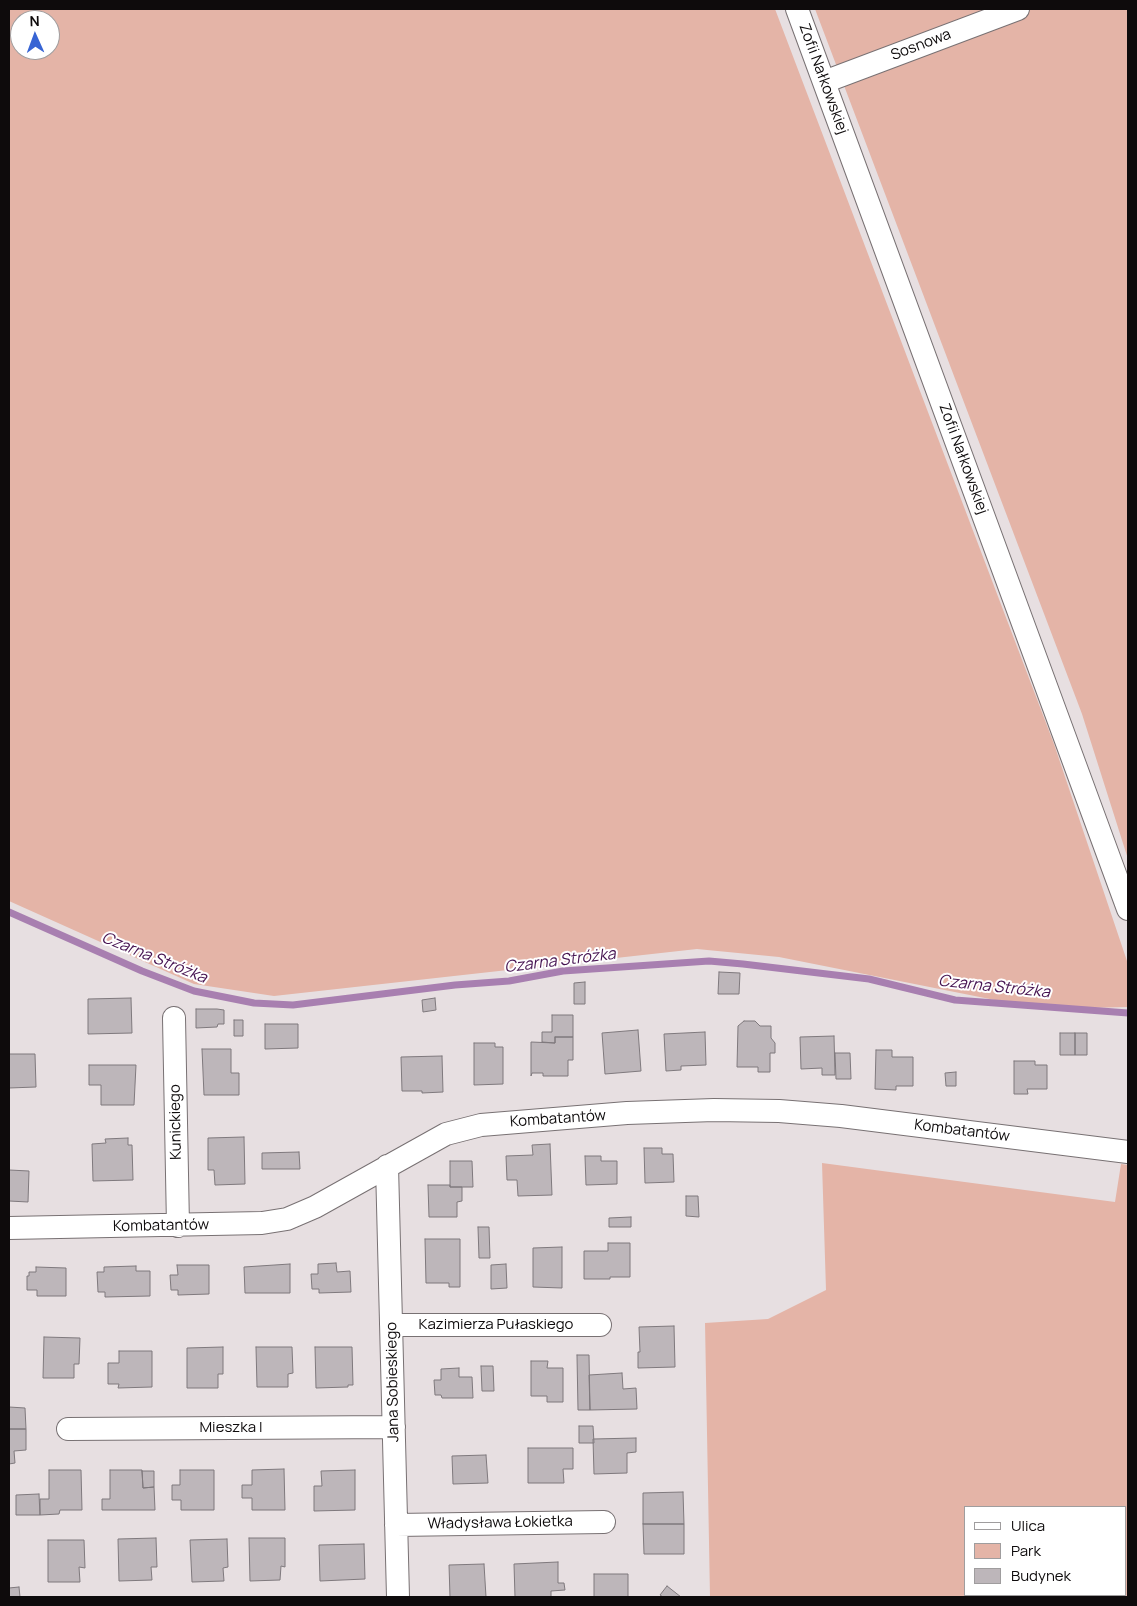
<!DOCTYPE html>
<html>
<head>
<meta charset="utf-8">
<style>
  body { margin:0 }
  #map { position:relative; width:1137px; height:1606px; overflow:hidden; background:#e7dfe1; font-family:Manrope,sans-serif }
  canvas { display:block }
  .frame { position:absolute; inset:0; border:10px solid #0e0b0c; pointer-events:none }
  .legend { position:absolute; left:964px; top:1506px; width:162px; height:90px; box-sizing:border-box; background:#fff; border:1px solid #9f9d9e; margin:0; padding:6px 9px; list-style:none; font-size:15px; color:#0e0b0c }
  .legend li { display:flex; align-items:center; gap:10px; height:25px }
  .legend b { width:25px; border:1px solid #9f9d9e }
  .north { position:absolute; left:10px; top:10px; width:50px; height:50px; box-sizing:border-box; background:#fff; border:1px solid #9f9d9e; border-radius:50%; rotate:358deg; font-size:14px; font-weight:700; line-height:20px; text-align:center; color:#0e0b0c }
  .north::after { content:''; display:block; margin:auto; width:18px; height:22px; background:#3764d4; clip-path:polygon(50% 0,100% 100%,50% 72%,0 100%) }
</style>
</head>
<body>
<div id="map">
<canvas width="1137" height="1606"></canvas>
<div class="frame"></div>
<ul class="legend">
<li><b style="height:6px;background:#fff"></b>Ulica</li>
<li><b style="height:14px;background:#e4b4a7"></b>Park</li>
<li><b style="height:14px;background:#bdb6ba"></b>Budynek</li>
</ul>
<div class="north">N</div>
</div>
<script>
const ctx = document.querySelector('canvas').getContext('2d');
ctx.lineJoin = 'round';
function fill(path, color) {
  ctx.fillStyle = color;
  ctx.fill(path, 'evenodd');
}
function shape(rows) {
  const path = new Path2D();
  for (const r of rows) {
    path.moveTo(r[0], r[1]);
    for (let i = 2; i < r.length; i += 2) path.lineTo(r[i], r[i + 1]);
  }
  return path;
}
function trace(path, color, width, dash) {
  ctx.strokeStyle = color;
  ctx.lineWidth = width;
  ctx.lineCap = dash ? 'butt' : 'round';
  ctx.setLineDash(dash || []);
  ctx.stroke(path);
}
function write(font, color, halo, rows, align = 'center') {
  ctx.font = font + ' Manrope,sans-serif';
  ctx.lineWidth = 4;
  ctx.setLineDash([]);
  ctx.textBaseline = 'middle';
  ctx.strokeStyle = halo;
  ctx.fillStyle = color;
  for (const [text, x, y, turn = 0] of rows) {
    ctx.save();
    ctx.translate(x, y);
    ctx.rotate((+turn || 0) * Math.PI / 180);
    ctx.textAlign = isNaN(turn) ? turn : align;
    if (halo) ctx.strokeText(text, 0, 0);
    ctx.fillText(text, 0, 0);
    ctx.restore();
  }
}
const green = shape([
  [9,9,775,9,1054,744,1128,964,1128,1007,1040,1009,779,957,697,949,274,996,194,984,9,901],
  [20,20,50,20,50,50,20,50],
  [815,9,1128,9,1128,859,1082,714],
  [822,1163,1115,1202,1121,1164,1128,1165,1128,1597,710,1597,705,1323,768,1319,826,1290],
  [966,1507,1126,1507,1126,1595,966,1595]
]);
const stream = shape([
  [9,912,142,971,194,991,254,1003,293,1005,455,985,509,981,563,971,709,961,743,964,869,979,955,1000,1128,1013]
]);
const building = shape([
  [719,972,740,973,739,994,718,994,719,972],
  [585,982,585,1004,574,1004,574,983,585,982],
  [131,998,132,1033,88,1034,88,999,131,998],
  [435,998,436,1010,423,1012,422,1000,435,998],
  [196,1009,217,1009,224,1010,224,1024,218,1024,217,1027,196,1028,196,1009],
  [552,1015,573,1015,573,1037,555,1037,555,1043,542,1042,542,1032,552,1032,552,1015],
  [234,1020,243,1020,243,1036,234,1036,234,1020],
  [744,1021,755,1021,760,1026,771,1026,771,1038,775,1043,775,1053,770,1053,770,1072,758,1072,758,1067,737,1067,738,1026,744,1021],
  [265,1024,298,1024,298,1048,265,1049,265,1024],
  [638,1030,641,1071,605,1074,602,1033,638,1030],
  [705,1032,706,1065,681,1066,681,1070,666,1071,664,1034,705,1032],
  [1060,1033,1075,1033,1075,1055,1060,1055,1060,1033],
  [1075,1033,1087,1033,1087,1055,1075,1055,1075,1033],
  [834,1036,835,1075,822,1075,822,1068,801,1069,800,1037,834,1036],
  [555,1037,573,1037,573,1060,568,1060,568,1076,543,1076,543,1073,532,1073,531,1076,531,1042,555,1043,555,1037],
  [474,1043,495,1043,495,1047,503,1047,503,1084,474,1085,474,1043],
  [202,1049,231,1049,231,1073,239,1073,239,1095,204,1095,202,1049],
  [876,1050,892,1050,892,1057,913,1057,913,1086,896,1086,896,1090,875,1089,876,1050],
  [835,1053,850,1053,851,1079,836,1079,835,1053],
  [9,1054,35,1054,36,1087,9,1088,9,1054],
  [442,1056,443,1092,422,1093,422,1091,402,1091,401,1057,442,1056],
  [1014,1061,1035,1061,1035,1065,1047,1065,1047,1089,1027,1089,1028,1094,1014,1094,1014,1061],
  [89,1065,136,1065,134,1105,101,1105,101,1085,89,1085,89,1065],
  [956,1072,956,1086,946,1086,945,1073,956,1072],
  [244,1137,245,1184,215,1185,214,1170,208,1170,208,1138,244,1137],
  [128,1138,128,1145,132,1145,133,1180,93,1181,92,1144,106,1143,105,1139,128,1138],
  [550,1144,552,1195,518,1196,517,1180,507,1180,506,1156,533,1155,532,1145,550,1144],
  [644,1148,662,1148,662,1154,673,1154,674,1182,645,1183,644,1148],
  [299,1152,300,1169,262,1169,262,1153,299,1152],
  [585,1156,601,1156,601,1161,617,1161,617,1184,586,1185,585,1156],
  [450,1161,472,1161,473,1187,450,1187,450,1161],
  [9,1170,29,1171,28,1202,9,1201,9,1170],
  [428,1185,450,1185,450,1187,462,1187,462,1201,457,1202,457,1217,429,1217,428,1185],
  [686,1196,698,1196,699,1217,686,1216,686,1196],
  [631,1217,631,1227,609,1227,609,1218,631,1217],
  [478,1227,489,1227,490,1258,479,1258,478,1227],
  [425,1239,460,1239,460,1287,449,1287,449,1283,426,1283,425,1239],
  [608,1243,630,1243,630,1277,610,1277,610,1279,584,1279,584,1251,608,1251,608,1243],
  [562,1247,562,1288,533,1287,533,1248,562,1247],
  [336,1263,337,1272,350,1271,351,1292,319,1293,319,1289,312,1289,311,1274,318,1274,318,1264,336,1263],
  [290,1264,290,1293,245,1293,244,1267,290,1264],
  [506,1264,507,1288,491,1289,491,1265,506,1264],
  [177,1265,209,1265,209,1294,178,1295,178,1290,171,1290,170,1275,178,1275,177,1265],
  [136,1266,136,1271,150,1271,150,1296,105,1297,105,1292,98,1292,97,1272,104,1272,104,1267,136,1266],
  [36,1267,66,1268,66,1296,37,1296,37,1290,27,1290,27,1276,29,1276,29,1272,36,1272,36,1267],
  [674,1326,675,1367,638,1368,638,1352,640,1352,639,1327,674,1326],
  [44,1337,80,1338,79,1364,74,1364,74,1378,43,1378,44,1337],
  [223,1347,223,1374,218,1374,218,1388,187,1388,187,1348,223,1347],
  [256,1347,292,1347,293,1373,288,1374,288,1387,257,1387,256,1347],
  [315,1347,352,1347,353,1385,348,1385,348,1387,316,1388,315,1347],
  [119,1351,152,1351,152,1387,118,1388,119,1384,108,1384,108,1363,119,1363,119,1351],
  [577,1355,589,1355,590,1410,578,1410,577,1355],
  [531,1361,548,1361,547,1368,563,1368,563,1402,547,1402,547,1396,531,1396,531,1361],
  [481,1366,493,1366,494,1391,482,1391,481,1366],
  [459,1368,459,1377,472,1377,473,1398,442,1398,441,1395,435,1395,434,1380,441,1380,441,1369,459,1368],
  [622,1373,623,1389,636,1388,637,1409,590,1410,589,1375,622,1373],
  [9,1407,25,1408,26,1429,9,1429,9,1407],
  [579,1426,593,1426,594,1443,579,1443,579,1426],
  [9,1429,26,1429,26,1450,14,1451,15,1463,9,1464,9,1429],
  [636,1438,636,1452,627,1453,627,1473,594,1474,593,1439,636,1438],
  [528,1448,573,1448,573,1469,563,1469,564,1483,528,1483,528,1448],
  [486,1455,488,1483,453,1484,452,1456,486,1455],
  [284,1469,285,1510,252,1510,252,1498,242,1498,242,1485,252,1485,252,1470,284,1469],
  [49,1470,81,1470,82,1510,60,1510,59,1514,40,1515,40,1499,49,1499,49,1470],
  [110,1470,142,1470,143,1488,154,1487,155,1510,102,1510,102,1499,110,1499,110,1470],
  [180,1470,214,1470,214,1510,181,1510,181,1500,172,1500,172,1485,180,1485,180,1470],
  [355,1470,355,1510,314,1511,314,1486,322,1486,321,1471,355,1470],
  [142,1471,154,1471,154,1487,143,1488,142,1471],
  [683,1492,684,1524,643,1524,643,1493,683,1492],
  [39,1494,40,1515,16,1515,16,1495,39,1494],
  [643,1524,684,1524,684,1554,644,1554,643,1524],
  [156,1538,157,1567,151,1567,152,1580,119,1581,118,1539,156,1538],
  [249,1538,285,1538,285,1567,281,1566,280,1580,250,1581,249,1538],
  [227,1539,228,1567,223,1568,224,1581,192,1582,190,1540,227,1539],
  [48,1540,84,1540,85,1568,79,1567,80,1582,48,1582,48,1540],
  [364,1544,365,1579,320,1581,319,1545,364,1544],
  [558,1562,558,1583,564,1583,565,1590,551,1591,551,1597,515,1597,514,1564,558,1562],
  [484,1564,486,1597,450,1597,449,1565,484,1564],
  [594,1574,628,1574,628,1597,594,1597,594,1574],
  [667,1586,681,1597,663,1597,660,1595,667,1586],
  [19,1587,20,1597,9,1597,9,1588,19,1587]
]);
const minor = shape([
  [797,9,1128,909],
  [824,82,1018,9],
  [174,1018,178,1226],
  [387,1166,398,1597],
  [9,1228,262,1223,287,1219,315,1207,446,1134,481,1125,627,1113,714,1110,779,1111,841,1116,1128,1152],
  [391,1325,600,1325],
  [68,1429,394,1427],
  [396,1525,604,1522]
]);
const streetNames = [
  ["Sosnowa",921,45,-21],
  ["Zofii Nałkowskiej",823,79,70],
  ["Zofii Nałkowskiej",963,459,70],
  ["Kombatantów",558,1119,-4],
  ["Kunickiego",176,1122,-91],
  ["Kombatantów",962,1131,7],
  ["Kombatantów",161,1226,-1],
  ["Kazimierza Pułaskiego",496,1325],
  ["Jana Sobieskiego",393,1382,-91],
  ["Mieszka I",231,1428],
  ["Władysława Łokietka",500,1523,-1]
];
const waterNames = [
  ["Czarna Stróżka",154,958,22],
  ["Czarna Stróżka",560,961,-7],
  ["Czarna Stróżka",994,987,6]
];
fill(green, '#e4b4a7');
trace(stream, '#a87fb0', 7);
fill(building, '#bdb6ba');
trace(building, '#7f797d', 1);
trace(minor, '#787173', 24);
trace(minor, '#fff', 22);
write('15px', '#0e0b0c', '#fff', streetNames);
write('italic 16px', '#451250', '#fff', waterNames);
</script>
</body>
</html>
